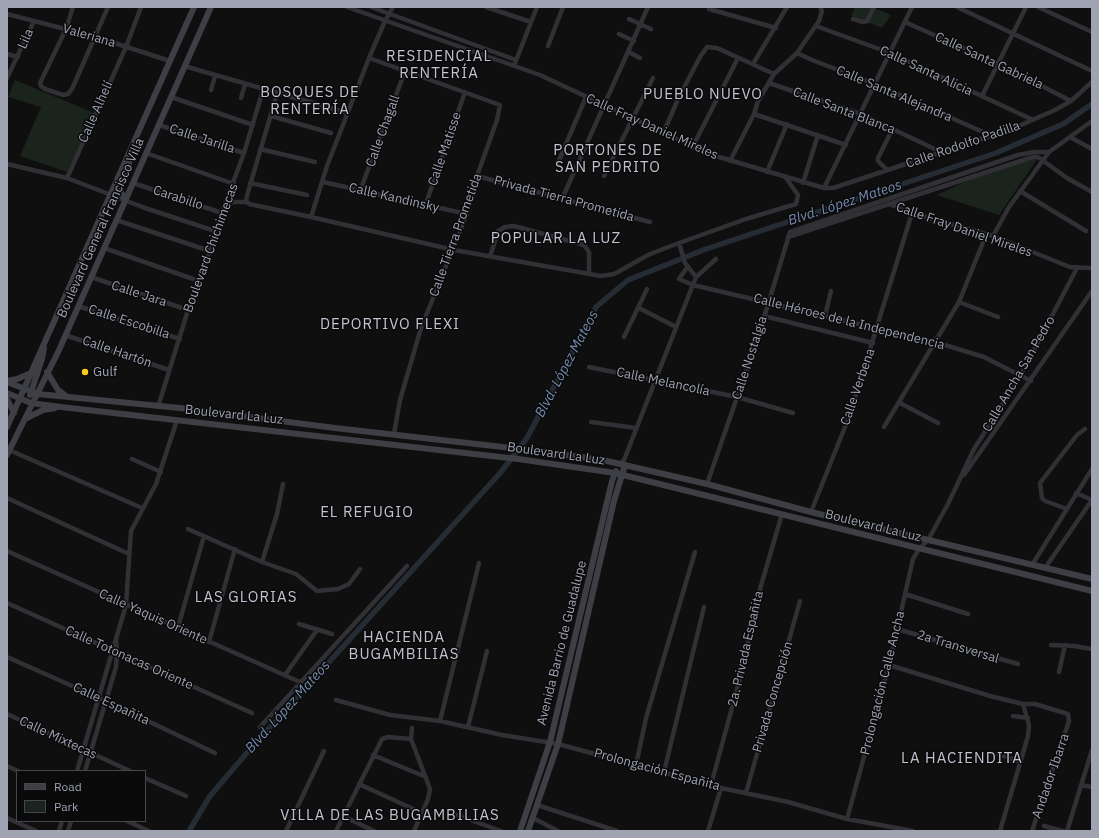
<!DOCTYPE html>
<html>
<head>
<meta charset="utf-8">
<style>
  body { margin:0 }
  #map { position:relative; width:1099px; height:838px; overflow:hidden; background:#0f0f10; font-family:"IBM Plex Sans",sans-serif }
  canvas { display:block }
  .frame { position:absolute; inset:0; border:8px solid #9fa3b2; pointer-events:none }
  .legend { position:absolute; left:16px; top:770px; width:130px; height:52px; box-sizing:border-box; background:#0a0a0b; border:1px solid #46474e; margin:0; padding:5px 7px; list-style:none; font-size:12px; color:#9fa3b2 }
  .legend li { display:flex; align-items:center; gap:8px; height:20px }
  .legend b { width:20px; border:1px solid #46474e }
</style>
</head>
<body>
<div id="map">
<canvas width="1099" height="838"></canvas>
<div class="frame"></div>
<ul class="legend">
<li><b style="height:5px;background:#3e3f45"></b>Road</li>
<li><b style="height:11px;background:#1b231d"></b>Park</li>
</ul>
</div>
<script>
const ctx = document.querySelector('canvas').getContext('2d');
ctx.lineJoin = 'round';
function fill(path, color) {
  ctx.fillStyle = color;
  ctx.fill(path, 'evenodd');
}
function shape(rows) {
  const path = new Path2D();
  for (const r of rows) {
    path.moveTo(r[0], r[1]);
    for (let i = 2; i < r.length; i += 2) path.lineTo(r[i], r[i + 1]);
  }
  return path;
}
function trace(path, color, width, dash) {
  ctx.strokeStyle = color;
  ctx.lineWidth = width;
  ctx.lineCap = dash ? 'butt' : 'round';
  ctx.setLineDash(dash || []);
  ctx.stroke(path);
}
function write(font, color, halo, rows, align = 'center') {
  ctx.font = font + ' "IBM Plex Sans",sans-serif';
  ctx.lineWidth = 3;
  ctx.setLineDash([]);
  ctx.textBaseline = 'middle';
  ctx.strokeStyle = halo;
  ctx.fillStyle = color;
  for (const [text, x, y, turn = 0] of rows) {
    ctx.save();
    ctx.translate(x, y);
    ctx.rotate((+turn || 0) * Math.PI / 180);
    ctx.textAlign = isNaN(turn) ? turn : align;
    if (halo) ctx.strokeText(text, 0, 0);
    ctx.fillText(text, 0, 0);
    ctx.restore();
  }
}
const green = shape([
  [855,7,872,7,891,15,882,28,851,16],
  [15,80,94,113,67,172,20,156,41,107,8,97],
  [1038,158,999,215,937,195,983,173]
]);
const canal = shape([
  [189,831,210,796,245,755,501,472,527,438,596,307,628,280,706,249,996,153,1063,124,1092,104]
]);
const street = shape([
  [73,7,66,29,40,83,41,86,45,89,63,95,68,94,72,89,108,7],
  [347,7,540,75,709,154,824,188,833,188,1012,129,1055,110,1071,101,1092,82],
  [371,7,516,60],
  [486,7,531,22],
  [957,7,1092,71],
  [1038,7,1092,32],
  [709,9,776,28],
  [7,14,96,37,170,61],
  [629,19,651,29],
  [853,19,863,22,867,21,874,7],
  [905,22,999,64,1071,101],
  [816,26,890,53,1033,120],
  [619,34,634,41],
  [548,46,563,7],
  [629,52,640,58],
  [797,53,812,60,875,84,992,136],
  [7,54,18,57],
  [369,58,500,105,497,120,477,176,467,214,421,328,400,400,394,434],
  [515,63,537,7],
  [753,64,787,7],
  [184,66,348,113],
  [7,78,34,21],
  [769,83,861,114,941,152],
  [211,90,215,76],
  [277,94,248,192,246,200,249,204,311,217,454,250,601,276,614,274,650,254,679,243,746,219,796,204,798,195,786,178],
  [982,96,1026,7],
  [171,97,253,125],
  [241,98,245,84],
  [754,114,846,145],
  [271,116,331,133],
  [159,125,244,153],
  [663,134,678,99,700,57,707,47,717,48,774,74],
  [1070,137,1092,149],
  [692,148,738,58],
  [260,149,315,162],
  [146,153,234,184],
  [730,161,754,114,758,101,774,74,797,53,819,21,822,11,820,7],
  [7,164,67,178,145,208,215,231],
  [557,165,586,97],
  [887,170,878,161,878,158,893,128],
  [767,172,787,124],
  [477,176,650,222],
  [604,176,653,78],
  [67,178,126,47,141,7],
  [323,182,467,214],
  [133,183,222,213],
  [250,183,307,195],
  [803,183,818,135],
  [824,188,912,7],
  [360,191,405,71],
  [1020,191,1086,231],
  [562,199,648,7],
  [226,202,247,202],
  [889,204,912,213,993,236,1070,267,1092,268],
  [425,206,465,92],
  [311,217,327,166,369,58,385,21,393,7],
  [116,220,210,251],
  [993,236,1009,207,1049,152,1092,121],
  [788,237,1033,157,1038,157,1067,178,1092,192],
  [679,243,685,263,696,277],
  [104,248,199,281],
  [490,257,498,231,505,227,514,226,584,245,589,252,589,274],
  [688,266,679,279,693,285,935,342,984,357,1031,381],
  [91,277,188,310],
  [959,302,998,317],
  [78,306,180,339],
  [639,308,676,327],
  [764,316,873,343],
  [825,316,831,291],
  [65,335,169,370],
  [624,337,647,289],
  [589,367,737,397,793,413],
  [900,403,938,423],
  [158,407,188,310,210,251,215,231,244,153,263,90],
  [591,422,636,428],
  [884,427,959,302,986,235],
  [9,450,142,508],
  [132,459,161,472],
  [620,464,624,460,696,277,716,259],
  [964,475,1092,291],
  [707,484,759,334,790,232,1018,155,1034,152,1049,152],
  [1076,493,1092,500],
  [7,498,129,554],
  [1067,509,1045,501,1042,498,1040,483,1077,435,1085,429],
  [811,512,849,417,912,213],
  [188,529,262,562,296,574,317,591,338,589,349,584,360,569],
  [7,551,300,682],
  [262,562,277,514,283,484],
  [1032,565,1092,469],
  [1045,568,1092,500],
  [905,594,968,614],
  [7,603,252,713],
  [299,624,332,634],
  [178,627,204,536],
  [897,629,1018,664],
  [209,642,235,549],
  [1051,645,1074,646,1092,649],
  [7,657,106,701,215,753],
  [889,665,990,696,1023,704,1035,704,1068,714,1069,721,1032,831],
  [1059,672,1065,645],
  [285,675,317,630],
  [336,700,390,715,440,721,502,735,558,744,721,788,788,802,847,819,913,831],
  [7,714,130,771],
  [1013,716,1028,718],
  [440,721,479,563],
  [260,727,407,566],
  [468,727,487,651],
  [412,728,411,739,430,789,428,799,414,831],
  [998,754,1021,762],
  [373,755,426,777],
  [636,765,646,718,695,552],
  [7,766,18,771],
  [77,771,126,605,131,531,156,484,177,420],
  [85,771,116,667,117,652,116,639],
  [664,772,704,607],
  [145,778,186,796],
  [359,784,422,813],
  [711,785,739,682,758,596,782,514],
  [1081,785,1092,787],
  [746,793,800,601],
  [537,805,617,831],
  [454,814,501,831],
  [343,816,374,831],
  [7,818,36,831],
  [533,818,558,831],
  [847,819,889,665,913,559,919,549,928,540,948,504,974,449,1021,375,1077,268],
  [127,821,149,831],
  [1044,826,1063,831],
  [59,831,62,821],
  [68,831,71,821],
  [286,831,324,751],
  [336,831,382,739,388,737,411,739],
  [708,831,721,788],
  [1000,831,1028,736,1029,725,1023,704],
  [1067,831,1092,750]
]);
const secondary = shape([
  [125,200,121,192,120,187,129,168,129,154],
  [47,372,58,390,66,396],
  [7,381,17,379,31,373],
  [7,382,38,394,180,408,335,428,547,452,607,461,707,484,811,512,1092,579],
  [7,393,31,403,61,407,518,459,615,473,1092,591],
  [30,395,42,359,44,348],
  [7,399,14,413],
  [25,419,43,410,55,408],
  [7,427,194,7],
  [7,455,59,350,211,7],
  [520,831,550,742,612,481,616,471],
  [528,831,558,744,614,501,625,465]
]);
const markers = [
  [85,372,4,"#f8c91f"]
];
const streetNames = [
  ["Valeriana",89,36,16],
  ["Lila",26,39,-66],
  ["Calle Santa Gabriela",989,61,25],
  ["Calle Santa Alicia",926,71,25],
  ["Calle Santa Alejandra",894,94,23],
  ["Calle Santa Blanca",844,111,21],
  ["Calle Alhelí",96,112,-66],
  ["Calle Fray Daniel Mireles",652,127,24],
  ["Calle Chagall",383,131,-70],
  ["Calle Jarilla",202,139,18],
  ["Calle Rodolfo Padilla",963,145,-19],
  ["Calle Matisse",445,149,-71],
  ["Carabillo",178,198,18],
  ["Calle Kandinsky",394,198,13],
  ["Privada Tierra Prometida",564,199,15],
  ["Boulevard General Francisco Villa",101,228,-66],
  ["Calle Fray Daniel Mireles",964,230,19],
  ["Calle Tierra Prometida",456,235,-70],
  ["Boulevard Chichimecas",211,248,-70],
  ["Calle Jara",139,294,18],
  ["Calle Escobilla",129,322,18],
  ["Calle Héroes de la Independencia",849,322,14],
  ["Calle Hartón",117,352,19],
  ["Calle Nostalgia",750,358,-72],
  ["Calle Ancha San Pedro",1019,374,-60],
  ["Calle Melancolía",663,382,12],
  ["Calle Verbena",858,387,-71],
  ["Boulevard La Luz",234,415,6],
  ["Boulevard La Luz",556,454,8],
  ["Boulevard La Luz",873,526,14],
  ["Calle Yaquis Oriente",153,617,24],
  ["Avenida Barrio de Guadalupe",562,643,-76],
  ["2a Transversal",958,647,17],
  ["2a. Privada Españita",746,649,-77],
  ["Calle Totonacas Oriente",129,658,24],
  ["Prolongación Calle Ancha",883,683,-76],
  ["Privada Concepción",773,697,-74],
  ["Calle Españita",111,704,25],
  ["Calle Mixtecas",58,738,25],
  ["Prolongación Españita",657,770,15],
  ["Andador Ibarra",1051,776,-71]
];
const poiNames = [
  ["Gulf",93,372]
];
const waterNames = [
  ["Blvd. López Mateos",845,203,-18],
  ["Blvd. López Mateos",567,364,-62],
  ["Blvd. López Mateos",288,707,-48]
];
const quarterNames = [
  ["RESIDENCIAL",439,57],
  ["RENTERÍA",439,74],
  ["BOSQUES DE",310,93],
  ["RENTERÍA",310,110],
  ["PUEBLO NUEVO",703,95],
  ["PORTONES DE",608,151],
  ["SAN PEDRITO",608,168],
  ["POPULAR LA LUZ",556,239],
  ["DEPORTIVO FLEXI",390,325],
  ["EL REFUGIO",367,513],
  ["LAS GLORIAS",246,598],
  ["HACIENDA",404,638],
  ["BUGAMBILIAS",404,655],
  ["LA HACIENDITA",962,759],
  ["VILLA DE LAS BUGAMBILIAS",390,816]
];
fill(green, '#1b231d');
trace(canal, '#252c34', 5.5);
trace(street, '#303035', 4.5);
trace(secondary, '#3e3f45', 6);
for (const [x, y, r, color] of markers) {
  const dot = new Path2D();
  dot.arc(x, y, r, 0, 2 * Math.PI);
  ctx.fillStyle = color;
  ctx.fill(dot);
  trace(dot, '#0a0a0b', 1.5);
}
write('13px', '#9fa3b2', '#0a0a0b', streetNames);
write('13px', '#9fa3b2', '#0a0a0b', poiNames, 'left');
write('italic 14px', '#748caf', '#0a0a0b', waterNames);
ctx.letterSpacing = '1px';
write('15px', '#c0c2ce', '#0a0a0b', quarterNames);
ctx.letterSpacing = '0px';
</script>
</body>
</html>
